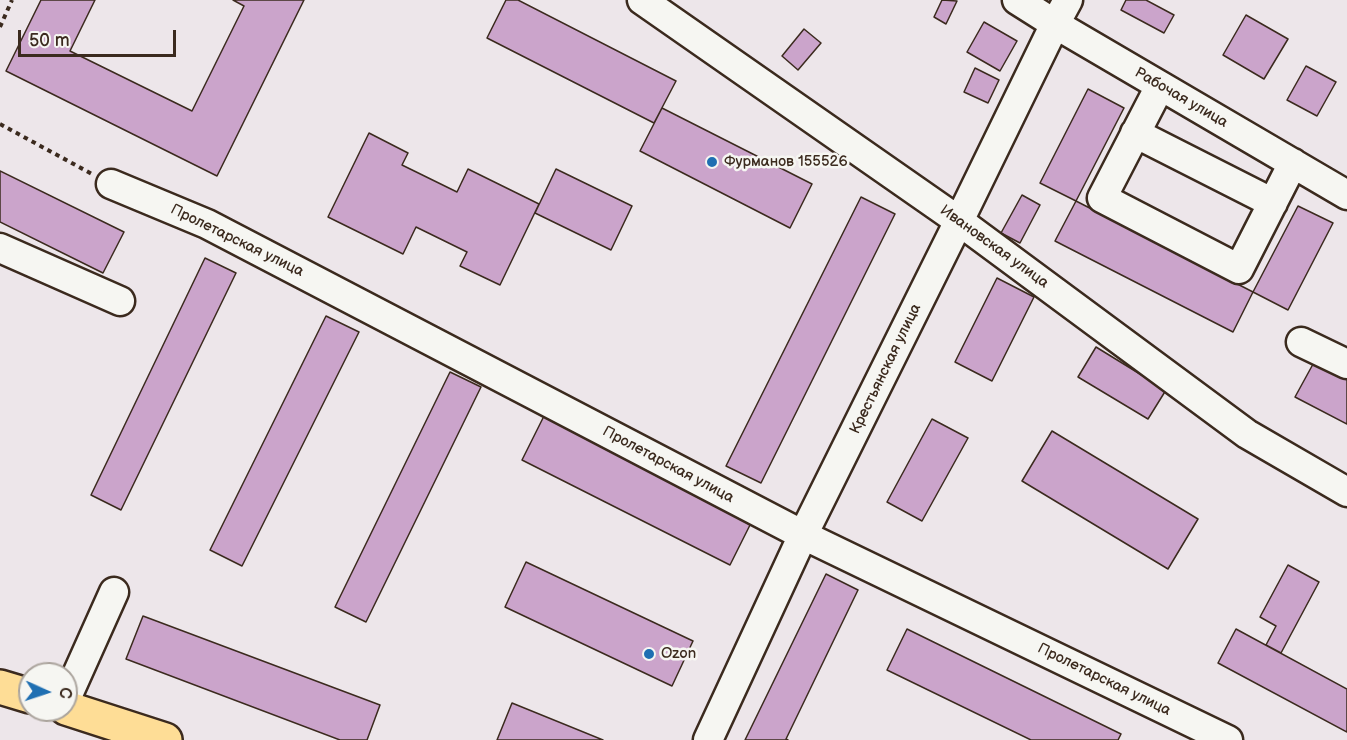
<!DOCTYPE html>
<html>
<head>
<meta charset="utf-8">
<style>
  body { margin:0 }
  #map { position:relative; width:1347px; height:740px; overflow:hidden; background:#ede6ea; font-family:"Balsamiq Sans",sans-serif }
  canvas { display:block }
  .north { position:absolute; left:18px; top:662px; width:60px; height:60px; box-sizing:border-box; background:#f6f6f2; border:2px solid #aba49d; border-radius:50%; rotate:93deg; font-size:16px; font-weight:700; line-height:24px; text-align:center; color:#3b2a1e }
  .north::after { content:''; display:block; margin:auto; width:21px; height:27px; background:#1f6fb2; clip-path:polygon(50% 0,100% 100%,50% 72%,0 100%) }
  .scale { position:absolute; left:18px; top:30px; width:158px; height:27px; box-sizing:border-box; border:3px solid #3b2a1e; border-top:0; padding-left:8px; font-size:18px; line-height:21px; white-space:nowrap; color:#3b2a1e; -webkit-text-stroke:4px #f6f6f2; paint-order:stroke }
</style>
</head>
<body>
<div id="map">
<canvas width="1347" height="740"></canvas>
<div class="north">С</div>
<div class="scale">50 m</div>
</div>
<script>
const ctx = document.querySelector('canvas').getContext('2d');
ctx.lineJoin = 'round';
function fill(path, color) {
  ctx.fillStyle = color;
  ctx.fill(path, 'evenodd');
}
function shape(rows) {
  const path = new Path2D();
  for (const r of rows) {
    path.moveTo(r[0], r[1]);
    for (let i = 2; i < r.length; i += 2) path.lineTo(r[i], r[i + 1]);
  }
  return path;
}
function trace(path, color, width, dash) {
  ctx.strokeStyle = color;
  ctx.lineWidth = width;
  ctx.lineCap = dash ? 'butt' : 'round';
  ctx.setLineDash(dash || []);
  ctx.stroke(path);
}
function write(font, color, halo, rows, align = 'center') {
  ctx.font = font + ' "Balsamiq Sans",sans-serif';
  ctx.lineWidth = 5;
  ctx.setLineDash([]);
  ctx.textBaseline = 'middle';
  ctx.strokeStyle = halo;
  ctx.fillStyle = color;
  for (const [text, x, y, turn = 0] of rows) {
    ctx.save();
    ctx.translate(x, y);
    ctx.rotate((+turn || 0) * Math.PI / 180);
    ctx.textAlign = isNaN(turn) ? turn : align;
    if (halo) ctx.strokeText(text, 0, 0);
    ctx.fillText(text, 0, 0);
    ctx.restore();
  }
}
const building = shape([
  [41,0,95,0,70,51,192,111,244,6,233,0,304,0,217,176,6,71,41,0],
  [506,0,518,0,676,81,654,123,487,38,506,0],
  [942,0,957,1,946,24,934,17,942,0],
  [1126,0,1146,0,1174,15,1164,33,1121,10,1126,0],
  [1246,15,1288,39,1264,79,1223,55,1246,15],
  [984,22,1017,41,1000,71,967,52,984,22],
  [804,29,821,43,798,70,782,56,804,29],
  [1306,66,1336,82,1317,116,1287,100,1306,66],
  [975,68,999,80,988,103,964,92,975,68],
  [1088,89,1124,108,1076,201,1040,183,1088,89],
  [662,108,812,184,790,228,640,151,662,108],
  [369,133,408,153,402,165,457,192,468,169,539,204,500,285,460,266,467,252,416,227,403,254,328,217,369,133],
  [556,169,632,206,611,250,535,213,556,169],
  [0,171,124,232,103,273,0,222,0,171],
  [1022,195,1040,205,1020,243,1001,233,1022,195],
  [861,197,895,214,761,483,726,466,861,197],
  [1076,201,1253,292,1233,332,1055,241,1076,201],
  [1298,206,1333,223,1288,310,1253,292,1298,206],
  [205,258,236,273,121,510,91,495,205,258],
  [997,278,1034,297,992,381,955,362,997,278],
  [326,316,359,332,242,566,210,550,326,316],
  [1096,347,1166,390,1148,419,1078,377,1096,347],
  [1318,355,1347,371,1347,424,1295,397,1318,355],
  [450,372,481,387,366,622,335,607,450,372],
  [544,416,752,521,730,565,522,460,544,416],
  [932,419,968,438,922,521,887,502,932,419],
  [1052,431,1198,519,1168,569,1022,481,1052,431],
  [526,562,693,641,672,686,505,607,526,562],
  [1288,565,1319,582,1281,653,1266,645,1276,626,1260,617,1288,565],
  [826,574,858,590,786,739,788,740,745,740,826,574],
  [143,616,380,705,367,740,340,740,126,659,143,616],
  [907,629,1121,734,1118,740,1031,740,887,670,907,629],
  [1236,629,1347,689,1347,732,1218,663,1236,629],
  [512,703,603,740,497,740,512,703]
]);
const path = shape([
  [0,27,12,0],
  [0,124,92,174]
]);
const minor = shape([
  [642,0,959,221,1247,434,1347,492],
  [1017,0,1055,24,1347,195],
  [1160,86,1102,198,1239,269,1293,163],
  [1135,133,1273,203],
  [111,184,207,224,803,535,1228,740],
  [0,248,120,301],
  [1301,342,1347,364],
  [66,699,114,592],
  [708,740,803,535,959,221,1055,24,1068,0]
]);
const major = shape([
  [0,687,30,696],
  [66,708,165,740]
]);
const markers = [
  [712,162,6,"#1f6fb2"],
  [649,654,6,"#1f6fb2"]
];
const streetNames = [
  ["Рабочая улица",1181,98,30],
  ["Пролетарская улица",237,241,26],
  ["Ивановская улица",994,247,36],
  ["Крестьянская улица",886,369,-64],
  ["Пролетарская улица",668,465,28],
  ["Пролетарская улица",1104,680,26]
];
const poiNames = [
  ["Фурманов 155526",724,162],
  ["Ozon",661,654]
];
fill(building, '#cba4cb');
trace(building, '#3b2a1e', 1.5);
trace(minor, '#3b2a1e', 33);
trace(major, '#3b2a1e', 38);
trace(path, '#3b2a1e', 4, [4.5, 4.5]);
trace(minor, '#f6f6f2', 28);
trace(major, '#fedd96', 33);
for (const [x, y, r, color] of markers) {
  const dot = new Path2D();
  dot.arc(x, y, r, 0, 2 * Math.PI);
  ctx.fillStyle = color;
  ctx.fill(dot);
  trace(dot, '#f6f6f2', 2);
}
write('15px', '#3b2a1e', '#f6f6f2', streetNames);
write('15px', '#3b2a1e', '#f6f6f2', poiNames, 'left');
</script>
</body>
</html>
